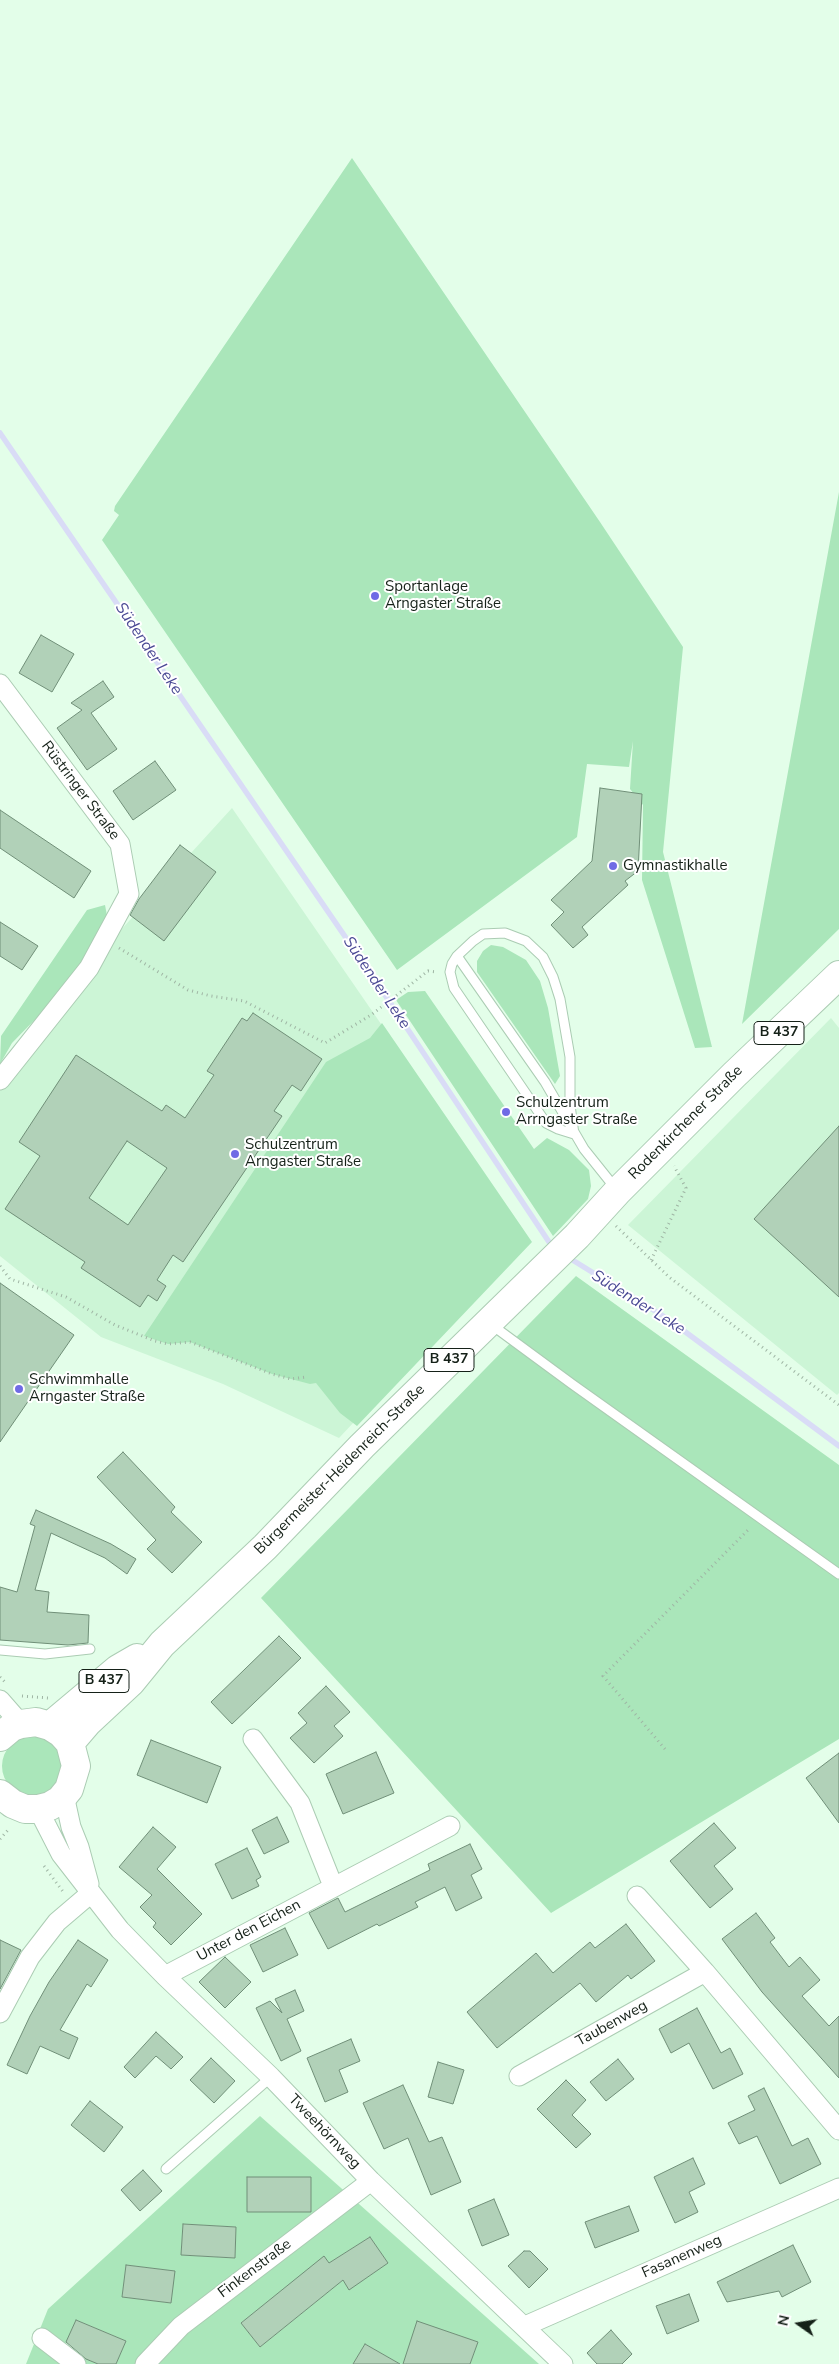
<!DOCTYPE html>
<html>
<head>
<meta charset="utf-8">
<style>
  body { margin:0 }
  #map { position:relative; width:839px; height:2364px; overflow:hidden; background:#e3fee9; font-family:"Nunito Sans",sans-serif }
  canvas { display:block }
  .north { position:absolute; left:774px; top:2299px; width:50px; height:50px; -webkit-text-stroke:4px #fff; paint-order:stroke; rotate:283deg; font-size:14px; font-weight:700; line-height:20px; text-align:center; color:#152118 }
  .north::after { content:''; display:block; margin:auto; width:18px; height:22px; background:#152118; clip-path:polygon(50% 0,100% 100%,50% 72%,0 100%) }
</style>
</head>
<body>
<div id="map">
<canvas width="839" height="2364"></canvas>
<div class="north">N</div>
</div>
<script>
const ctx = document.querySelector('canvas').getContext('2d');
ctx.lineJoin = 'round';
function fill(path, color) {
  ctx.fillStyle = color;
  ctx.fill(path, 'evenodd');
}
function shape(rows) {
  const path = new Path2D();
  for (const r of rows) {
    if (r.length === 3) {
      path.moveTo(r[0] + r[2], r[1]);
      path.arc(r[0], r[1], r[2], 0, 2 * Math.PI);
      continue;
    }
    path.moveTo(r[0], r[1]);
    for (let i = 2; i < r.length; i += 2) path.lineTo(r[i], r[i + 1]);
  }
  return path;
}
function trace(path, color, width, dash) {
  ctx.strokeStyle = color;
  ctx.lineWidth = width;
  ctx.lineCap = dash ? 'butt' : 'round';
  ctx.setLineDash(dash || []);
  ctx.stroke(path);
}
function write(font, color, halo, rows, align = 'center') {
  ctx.font = font + ' "Nunito Sans",sans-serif';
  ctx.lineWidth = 4;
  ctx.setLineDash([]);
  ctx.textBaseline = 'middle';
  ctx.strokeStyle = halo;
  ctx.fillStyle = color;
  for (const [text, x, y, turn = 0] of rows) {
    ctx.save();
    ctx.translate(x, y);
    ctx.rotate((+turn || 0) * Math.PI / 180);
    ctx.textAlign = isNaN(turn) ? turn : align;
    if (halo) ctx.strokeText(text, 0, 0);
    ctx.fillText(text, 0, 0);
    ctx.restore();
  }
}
const built = shape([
  [232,808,528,1237,339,1438,223,1384,101,1337,0,1256,0,1070,68,968,119,932],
  [831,1018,839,1028,839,1393,837,1395,628,1225]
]);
const green = shape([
  [352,158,600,522,683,647,663,852,712,1047,695,1048,642,880,643,805,630,789,633,741,629,767,587,764,577,837,397,970,102,540,119,515,114,511,115,506],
  [839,492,839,929,742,1024],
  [105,905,108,921,84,964,55,999,12,1043,0,1064,1,1036,87,910],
  [491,945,503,947,526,960,540,981,548,1008,560,1076,555,1084,477,972,477,961,483,951],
  [425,991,534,1149,547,1138,569,1150,589,1170,591,1186,588,1199,553,1236,396,1000,408,992],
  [382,1023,532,1242,357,1426,340,1413,316,1383,310,1384,272,1374,190,1342,168,1344,144,1336,326,1062,370,1038],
  [576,1276,839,1465,839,1739,551,1913,261,1598],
  [32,1766,30],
  [260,2116,539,2364,470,2364,478,2342,417,2322,447,2364,400,2364,365,2344,353,2364,116,2364,126,2341,76,2320,64,2349,98,2364,26,2364,48,2309],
  [247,2177,311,2177,311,2212,247,2212],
  [183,2224,236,2227,235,2258,181,2255],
  [370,2237,388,2263,350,2289,343,2280,260,2347,241,2323,324,2257,329,2263],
  [126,2265,174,2271,171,2303,122,2297]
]);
const stream = shape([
  [0,433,381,989,549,1242,555,1247],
  [566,1256,668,1319,839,1446]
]);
const building = shape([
  [41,635,74,654,52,692,19,673,41,635],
  [103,681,114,697,91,713,117,749,87,770,57,728,82,710,71,703,103,681],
  [155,761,176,790,133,820,113,791,155,761],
  [600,788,642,794,638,871,625,881,628,885,582,927,588,935,573,948,551,925,564,912,551,900,592,861,600,788],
  [0,810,91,871,74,898,0,848,0,810],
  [180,845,216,872,164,941,130,915,139,899,180,845],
  [0,922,38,946,22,970,0,956,0,922],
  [253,1013,322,1059,301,1091,292,1085,274,1111,282,1116,183,1262,173,1255,157,1280,166,1286,157,1301,148,1295,140,1307,81,1268,85,1262,5,1209,40,1156,19,1142,76,1055,162,1111,166,1105,185,1118,214,1075,207,1071,242,1018,247,1021,253,1013],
  [127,1141,167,1168,128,1225,89,1198,127,1141],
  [839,1126,839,1297,754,1219,839,1126],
  [0,1283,74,1335,0,1442,0,1283],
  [123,1452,175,1507,171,1512,202,1542,172,1573,147,1549,156,1540,97,1477,123,1452],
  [36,1510,111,1544,136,1559,127,1574,105,1558,51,1533,35,1590,49,1592,47,1612,89,1615,88,1643,68,1645,0,1640,0,1587,17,1592,35,1526,30,1524,36,1510],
  [279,1636,301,1658,232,1724,211,1702,279,1636],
  [326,1686,350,1712,334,1726,343,1736,314,1763,290,1738,307,1723,298,1713,326,1686],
  [151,1740,221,1767,207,1803,137,1775,151,1740],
  [376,1752,394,1793,343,1814,326,1774,376,1752],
  [839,1753,839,1823,806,1778,839,1753],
  [277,1817,289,1842,264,1854,252,1830,277,1817],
  [714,1823,736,1848,714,1866,733,1889,710,1908,670,1861,714,1823],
  [153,1827,176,1847,157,1869,202,1914,171,1945,153,1927,156,1923,140,1907,152,1895,119,1867,153,1827],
  [470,1844,482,1869,471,1875,482,1898,456,1911,445,1887,415,1902,418,1907,379,1926,377,1924,328,1949,309,1913,338,1898,345,1912,430,1870,428,1864,470,1844],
  [247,1848,261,1877,256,1880,259,1886,232,1899,215,1864,247,1848],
  [756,1913,775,1938,770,1942,789,1967,800,1957,820,1980,802,1996,829,2026,839,2016,839,2078,762,1992,722,1939,756,1913],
  [626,1924,655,1961,631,1979,628,1975,596,2002,580,1983,497,2048,467,2012,536,1953,553,1973,590,1942,595,1948,626,1924],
  [285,1928,298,1955,263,1972,250,1945,285,1928],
  [0,1940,21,1950,0,1989,0,1940],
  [78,1940,108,1960,91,1987,87,1984,60,2030,78,2038,69,2059,40,2046,27,2074,7,2065,30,2016,49,1982,78,1940],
  [225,1957,251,1982,225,2008,199,1982,225,1957],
  [295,1990,304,2011,287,2019,301,2051,281,2061,256,2008,270,2001,282,2013,275,1999,295,1990],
  [697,2008,721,2053,730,2048,743,2074,713,2089,689,2043,671,2053,659,2029,697,2008],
  [156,2032,183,2057,171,2069,156,2056,135,2078,124,2067,156,2032],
  [351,2039,360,2061,339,2070,348,2092,325,2102,307,2058,351,2039],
  [211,2058,235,2081,214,2103,190,2080,211,2058],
  [618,2059,634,2079,606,2101,590,2082,618,2059],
  [438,2062,464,2070,453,2104,428,2097,438,2062],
  [566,2080,586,2100,572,2115,591,2134,576,2148,537,2109,566,2080],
  [403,2085,429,2142,442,2137,461,2182,431,2195,408,2138,384,2149,363,2103,403,2085],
  [764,2088,792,2146,808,2138,821,2164,780,2184,757,2136,739,2144,728,2123,755,2110,748,2096,764,2088],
  [90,2101,123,2127,104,2152,71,2125,90,2101],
  [693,2158,705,2184,689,2192,698,2212,675,2223,654,2177,693,2158],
  [143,2170,162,2191,140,2211,121,2190,143,2170],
  [247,2177,311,2177,311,2212,247,2212,247,2177],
  [494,2199,509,2235,482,2246,468,2210,494,2199],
  [629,2206,639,2231,595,2248,585,2222,629,2206],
  [183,2224,236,2227,235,2258,181,2255,183,2224],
  [370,2237,388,2263,349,2290,343,2280,260,2347,241,2323,324,2256,329,2263,370,2237],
  [793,2245,811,2282,782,2297,779,2291,727,2302,717,2282,793,2245],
  [524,2251,530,2251,548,2269,529,2288,508,2266,524,2251],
  [126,2265,175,2271,171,2303,122,2297,126,2265],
  [689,2294,699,2321,667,2334,656,2306,689,2294],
  [76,2320,126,2341,116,2364,98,2364,86,2359,66,2342,76,2320],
  [417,2321,478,2342,470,2364,403,2364,417,2321],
  [611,2330,632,2354,622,2364,597,2364,587,2353,611,2330],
  [365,2344,400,2364,353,2364,365,2344]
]);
const path = shape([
  [119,948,188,990,211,996,244,1001,325,1043,371,1015,428,971,437,972],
  [616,1226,669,1277,839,1405],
  [651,1260,686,1188,674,1166],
  [0,1266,10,1279,66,1297,115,1325,155,1341,168,1344,190,1342,272,1374,291,1379,306,1377],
  [0,1677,5,1682],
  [22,1696,48,1698],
  [665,1749,603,1676,750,1528],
  [0,1839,9,1829],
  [44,1866,64,1893]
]);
const service = shape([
  [505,933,526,941,543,957,553,977,560,999,570,1057,570,1105,574,1134,558,1129,546,1123,454,988,450,972,452,964,457,956,473,941,483,934,505,933],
  [457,956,545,1082,584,1149,616,1189],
  [491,1323,500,1331,572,1384,839,1574],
  [0,1650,45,1654,90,1649],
  [166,2169,271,2077]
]);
const minor = shape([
  [0,684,120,844,129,894,89,968,0,1080],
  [0,1700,21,1724],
  [253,1739,300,1803,333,1886],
  [64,1795,71,1827,79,1847,89,1884],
  [38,1809,61,1854,120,1930,165,1976,271,2077,371,2181,563,2364],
  [637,1896,705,1972,839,2130],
  [165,1976,450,1826],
  [0,2013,30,1957,57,1922,91,1893],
  [519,2076,705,1972],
  [525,2326,839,2188],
  [42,2338,76,2364],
  [145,2364,181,2326,371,2181]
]);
const primary = shape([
  [50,1726,118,1669,137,1658],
  [0,1737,12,1727,21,1724,36,1722,50,1726,61,1733,70,1743,76,1766,69,1789,60,1800,50,1806,38,1809,25,1809,13,1804,0,1794],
  [70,1743,88,1722,131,1682,162,1644,265,1547,362,1446,577,1236,618,1191,734,1075,839,975]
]);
const markers = [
  [375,596,5,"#706be5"],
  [613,866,5,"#706be5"],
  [506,1112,5,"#706be5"],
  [235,1154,5,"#706be5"],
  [19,1389,5,"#706be5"]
];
const shields = [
  [779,1033,50],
  [449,1360,50],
  [104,1681,50]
];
const shieldNames = [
  ["B 437",779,1033],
  ["B 437",449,1360],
  ["B 437",104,1681]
];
const poiNames = [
  ["Sportanlage",385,587],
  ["Arngaster Straße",385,604],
  ["Gymnastikhalle",623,866],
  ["Schulzentrum",516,1103],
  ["Arrngaster Straße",516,1120],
  ["Schulzentrum",245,1145],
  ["Arngaster Straße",245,1162],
  ["Schwimmhalle",29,1380],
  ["Arngaster Straße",29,1397]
];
const streetNames = [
  ["Rüstringer Straße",80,791,53],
  ["Rodenkirchener Straße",686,1123,-45],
  ["Bürgermeister-Heidenreich-Straße",340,1470,-45],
  ["Unter den Eichen",249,1931,-28],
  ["Taubenweg",612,2024,-29],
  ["Tweehörnweg",324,2132,46],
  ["Fasanenweg",682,2257,-24],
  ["Finkenstraße",255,2269,-37]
];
const waterNames = [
  ["Südender Leke",148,649,56],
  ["Südender Leke",376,983,56],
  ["Südender Leke",638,1303,32]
];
fill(built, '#ccf5d6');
fill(green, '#aae6ba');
trace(stream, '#d9dcf6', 5.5);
fill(building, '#b1d1b8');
trace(building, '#708f78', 1);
trace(service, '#abccb3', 11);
trace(minor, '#abccb3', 21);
trace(primary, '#abccb3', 30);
trace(path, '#9fb5a4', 3, [1, 4]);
trace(service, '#fff', 9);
trace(minor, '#fff', 19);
trace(primary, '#fff', 28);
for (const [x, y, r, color] of markers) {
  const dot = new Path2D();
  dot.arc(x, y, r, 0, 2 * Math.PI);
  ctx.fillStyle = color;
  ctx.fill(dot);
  trace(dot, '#fff', 2);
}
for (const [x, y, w] of shields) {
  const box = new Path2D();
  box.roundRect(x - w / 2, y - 11.5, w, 23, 4);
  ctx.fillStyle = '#fff';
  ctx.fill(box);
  trace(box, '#152118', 1);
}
write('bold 14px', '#152118', null, shieldNames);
write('15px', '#152118', '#fff', poiNames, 'left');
write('15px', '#152118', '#fff', streetNames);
write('italic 16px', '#4a4994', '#fff', waterNames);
</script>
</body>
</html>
